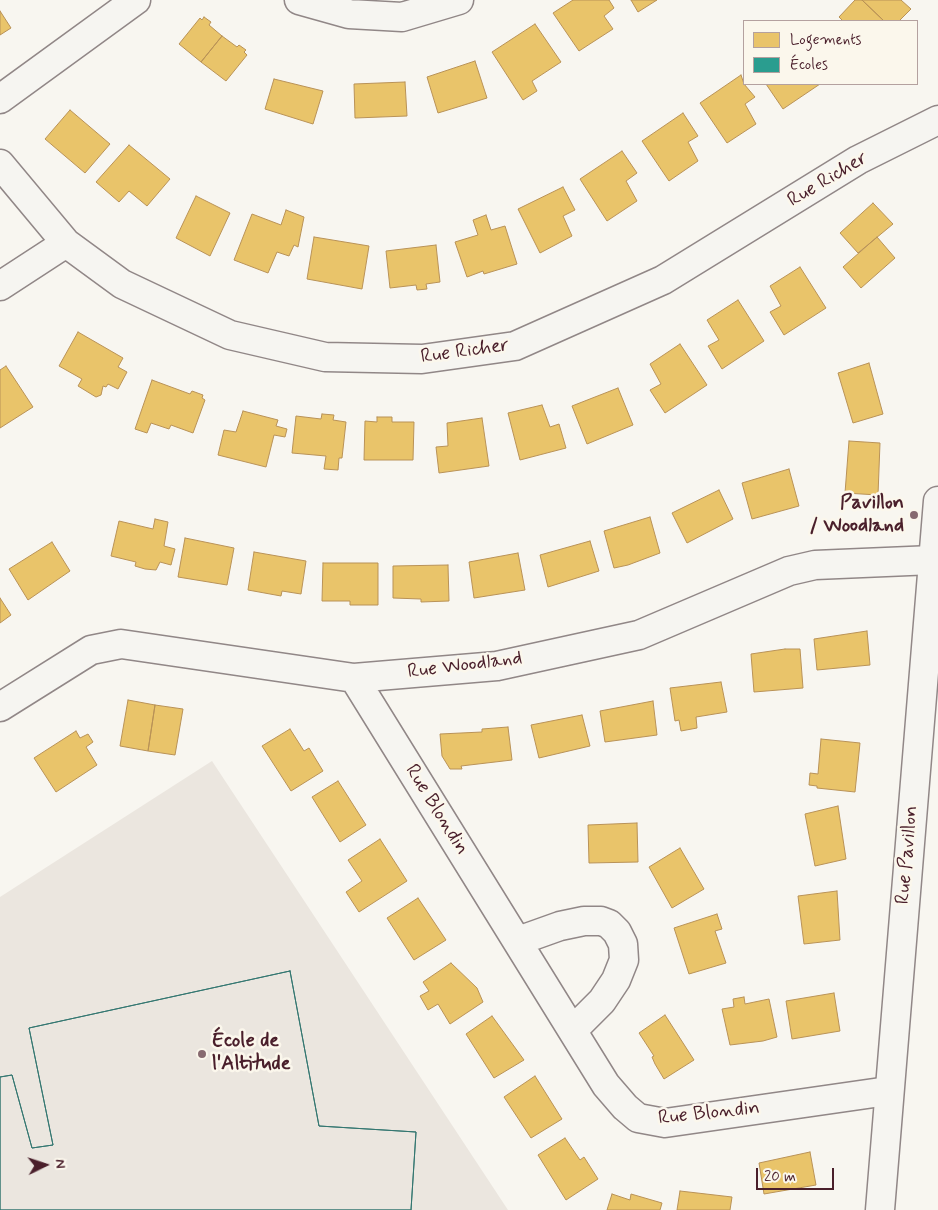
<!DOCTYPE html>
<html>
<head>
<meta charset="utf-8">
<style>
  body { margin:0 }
  #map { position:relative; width:938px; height:1210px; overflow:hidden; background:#f8f6f0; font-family:Mynerve,sans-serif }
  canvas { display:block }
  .legend { position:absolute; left:743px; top:20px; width:175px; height:65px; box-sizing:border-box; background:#fbf7ec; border:1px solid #b4a19f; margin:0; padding:6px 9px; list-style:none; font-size:15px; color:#4a1f2b }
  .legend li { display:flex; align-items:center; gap:10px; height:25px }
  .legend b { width:25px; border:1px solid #b4a19f }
  .north { position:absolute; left:20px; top:1140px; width:50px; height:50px; -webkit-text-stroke:4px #fbf7ec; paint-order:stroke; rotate:86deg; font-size:14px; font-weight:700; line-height:20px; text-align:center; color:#4a1f2b }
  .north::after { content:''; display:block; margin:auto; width:18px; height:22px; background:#4a1f2b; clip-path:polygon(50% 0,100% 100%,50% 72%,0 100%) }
  .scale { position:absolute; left:756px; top:1168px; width:78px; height:22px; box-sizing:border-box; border:2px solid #4a1f2b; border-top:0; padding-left:6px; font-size:15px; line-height:18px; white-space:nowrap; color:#4a1f2b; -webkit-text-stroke:4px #fbf7ec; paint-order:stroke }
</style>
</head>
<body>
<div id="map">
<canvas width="938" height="1210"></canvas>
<ul class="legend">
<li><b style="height:14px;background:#e9c46a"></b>Logements</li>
<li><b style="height:14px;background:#2a9d8f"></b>Écoles</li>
</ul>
<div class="north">N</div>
<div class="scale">20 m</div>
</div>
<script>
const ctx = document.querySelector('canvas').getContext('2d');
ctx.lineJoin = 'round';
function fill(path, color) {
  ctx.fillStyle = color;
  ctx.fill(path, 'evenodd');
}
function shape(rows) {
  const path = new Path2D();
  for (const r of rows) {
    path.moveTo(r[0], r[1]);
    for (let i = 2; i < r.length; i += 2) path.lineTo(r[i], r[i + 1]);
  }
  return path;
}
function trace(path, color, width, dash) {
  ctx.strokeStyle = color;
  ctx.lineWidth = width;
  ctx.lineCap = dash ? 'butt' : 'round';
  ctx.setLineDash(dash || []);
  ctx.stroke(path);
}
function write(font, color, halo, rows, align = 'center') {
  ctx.font = font + ' Mynerve,sans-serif';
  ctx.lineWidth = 5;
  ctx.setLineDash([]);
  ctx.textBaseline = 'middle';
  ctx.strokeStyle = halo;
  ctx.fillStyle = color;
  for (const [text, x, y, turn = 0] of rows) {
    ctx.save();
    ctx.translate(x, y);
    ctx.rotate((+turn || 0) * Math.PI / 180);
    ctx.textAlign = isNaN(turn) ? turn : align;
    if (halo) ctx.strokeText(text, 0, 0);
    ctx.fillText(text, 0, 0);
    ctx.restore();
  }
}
const built = shape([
  [212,761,508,1210,0,1210,0,897]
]);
const homes = shape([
  [573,0,609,0,614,8,604,16,613,29,579,51,553,13,573,0],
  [631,0,657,0,638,12,631,0],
  [855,0,862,0,884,21,843,21,839,17,855,0],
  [862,0,901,0,911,9,899,21,884,21,862,0],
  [0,11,11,28,0,35,0,11],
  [204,17,211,22,209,25,222,36,201,62,179,44,200,18,202,20,204,17],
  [535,24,561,62,532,81,537,91,523,100,492,52,535,24],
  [222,36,237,47,239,45,246,50,244,52,247,55,226,81,201,62,222,36],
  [475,61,487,98,438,113,427,77,475,61],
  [741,75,744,84,755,97,745,104,756,124,727,143,700,103,741,75],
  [274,79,323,91,313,124,265,109,274,79],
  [405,82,407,116,355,118,354,84,405,82],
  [766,84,820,84,783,109,766,84],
  [70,110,110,144,85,173,45,139,70,110],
  [683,113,698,136,688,142,698,161,669,181,642,141,683,113],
  [129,145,170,179,147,206,129,191,119,202,96,182,129,145],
  [622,151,637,173,626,181,637,201,607,221,580,179,622,151],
  [563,187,575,210,563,216,572,236,540,253,518,209,563,187],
  [196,196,230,213,210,256,176,238,196,196],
  [873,203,893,224,858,253,840,233,873,203],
  [286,210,304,217,298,247,294,245,289,256,277,252,268,273,234,260,252,214,281,225,286,210],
  [486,215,491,230,505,226,517,264,484,274,483,271,467,277,455,242,478,235,473,220,486,215],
  [314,237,369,246,362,289,307,279,314,237],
  [877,237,895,258,861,288,843,267,877,237],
  [436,245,440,282,426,284,427,289,417,290,416,285,390,288,386,251,436,245],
  [800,267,826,308,784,335,770,312,781,306,770,286,800,267],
  [738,300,764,341,722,369,708,346,719,340,707,320,738,300],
  [78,332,123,358,118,367,127,372,118,389,108,384,106,387,103,386,101,395,96,397,78,386,82,379,59,366,78,332],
  [680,344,707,385,665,413,650,390,661,384,650,364,680,344],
  [869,363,883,414,853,423,838,373,869,363],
  [6,366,33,407,0,428,0,370,6,366],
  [152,380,190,394,192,391,203,395,202,398,205,400,193,433,171,425,169,429,151,423,147,433,135,429,152,380],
  [618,388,633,425,587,444,572,406,618,388],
  [542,405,550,427,559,424,566,448,520,460,508,413,542,405],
  [243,411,278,420,276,426,287,429,285,437,274,435,266,467,218,455,224,430,236,432,243,411],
  [322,414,334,415,333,420,346,422,342,458,339,458,338,470,324,469,326,456,292,453,296,416,321,419,322,414],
  [377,417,392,417,392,422,414,422,413,460,364,460,365,421,377,422,377,417],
  [482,418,489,466,439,473,436,447,448,446,447,423,482,418],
  [849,441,880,443,878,495,845,493,849,441],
  [789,469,799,506,752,519,742,483,789,469],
  [719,490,733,519,687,543,672,513,719,490],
  [650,517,660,553,628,565,614,568,604,531,650,517],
  [155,519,168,522,164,546,175,549,171,565,160,562,156,570,145,569,135,566,136,562,111,556,119,521,153,529,155,519],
  [185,538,234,548,227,585,178,577,185,538],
  [590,541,599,571,548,587,540,555,590,541],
  [52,542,70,571,28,600,9,569,52,542],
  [254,552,306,561,301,594,282,591,281,596,248,590,254,552],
  [518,553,525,590,474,598,469,562,518,553],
  [323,563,378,563,378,605,350,605,350,601,322,601,323,563],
  [448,565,449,601,421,602,421,599,393,598,393,566,448,565],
  [0,598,11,615,0,623,0,598],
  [867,631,870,665,817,670,814,639,867,631],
  [785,649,800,649,803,688,754,692,751,654,785,649],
  [721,682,727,712,696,717,697,728,681,731,679,720,675,721,670,688,721,682],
  [128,700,155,705,148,751,120,746,128,700],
  [653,701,657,735,605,742,600,711,653,701],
  [155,705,183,709,175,755,148,751,155,705],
  [582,715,590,746,539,758,531,725,582,715],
  [508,727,512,760,461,766,462,769,450,769,442,756,440,734,482,732,482,729,508,727],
  [290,729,304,751,309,748,323,771,291,791,262,746,290,729],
  [76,731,80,738,88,734,93,742,86,747,97,765,56,792,34,758,76,731],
  [821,739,860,743,855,792,817,788,817,786,809,785,810,773,818,774,821,739],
  [338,781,366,825,340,842,312,797,338,781],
  [838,806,846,859,815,866,805,814,838,806],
  [637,823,638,862,589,863,588,825,637,823],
  [380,839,407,881,359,912,346,892,362,881,348,860,380,839],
  [680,848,704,889,672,908,649,867,680,848],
  [837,891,840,940,804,944,798,896,837,891],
  [418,898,446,940,414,960,387,918,418,898],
  [717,914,722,929,715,931,726,963,689,974,674,928,717,914],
  [451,963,477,988,483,1002,450,1024,438,1004,428,1010,420,996,429,991,423,982,451,963],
  [834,993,840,1031,792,1039,786,1001,834,993],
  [744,997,745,1004,769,999,777,1037,763,1041,730,1045,722,1009,734,1007,733,999,744,997],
  [665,1015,694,1060,664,1079,655,1064,652,1057,654,1056,639,1033,665,1015],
  [492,1016,524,1060,494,1078,466,1034,492,1016],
  [535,1076,562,1119,531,1138,504,1097,535,1076],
  [565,1138,580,1160,584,1157,598,1179,566,1200,538,1155,565,1138],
  [810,1152,816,1185,764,1194,759,1163,810,1152],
  [680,1191,732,1197,730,1210,677,1210,680,1191],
  [612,1194,630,1200,631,1194,662,1203,660,1210,607,1210,612,1194]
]);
const schools = shape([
  [290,971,319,1126,416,1132,411,1210,0,1210,0,1077,12,1075,32,1148,53,1145,29,1028,290,971],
  [290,971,319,1126,416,1132,411,1210,0,1210,0,1077,12,1075,32,1148,53,1145,29,1028,290,971]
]);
const street = shape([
  [299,0,349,14,402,17,459,0],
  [0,99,136,0],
  [0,164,66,243,122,284,230,335,325,357,422,359,515,346,663,280,858,160,938,120],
  [0,286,66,243],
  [354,678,606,1085,625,1107,638,1118,665,1123,888,1091],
  [0,707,91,650,121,644,354,678,497,666,639,635,789,571,815,565,933,560],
  [518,941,560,926,584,921,601,921,609,924,617,932,623,944,624,960,616,980,602,1001,573,1030]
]);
const secondary = shape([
  [880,1210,938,501]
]);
const markers = [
  [914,515,5,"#876a70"],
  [202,1054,5,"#876a70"]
];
const streetNames = [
  ["Rue Richer",828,180,-31],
  ["Rue Richer",465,352,-8],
  ["Rue Woodland",465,666,-7],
  ["Rue Blondin",436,810,58],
  ["Rue Pavillon",908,855,-85],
  ["Rue Blondin",709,1114,-6]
];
const poiNames = [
  ["Pavillon",904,504],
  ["/ Woodland",904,527],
  ["École de",212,1042,"left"],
  ["l'Altitude",212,1065,"left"]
];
fill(built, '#ebe6df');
fill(homes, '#e9c46a');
trace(homes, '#b99257', 1);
fill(schools, '#2a9d8f');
trace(schools, '#347771', 1);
trace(street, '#918787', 31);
trace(secondary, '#918787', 31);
trace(street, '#f6f5f1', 28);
trace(secondary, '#f6f5f1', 28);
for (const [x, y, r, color] of markers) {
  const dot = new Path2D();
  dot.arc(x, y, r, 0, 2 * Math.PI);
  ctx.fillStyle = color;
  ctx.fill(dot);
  trace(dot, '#fbf7ec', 2);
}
write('20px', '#4a1f2b', '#fbf7ec', streetNames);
write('bold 20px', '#4a1f2b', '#fbf7ec', poiNames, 'right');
</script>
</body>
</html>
